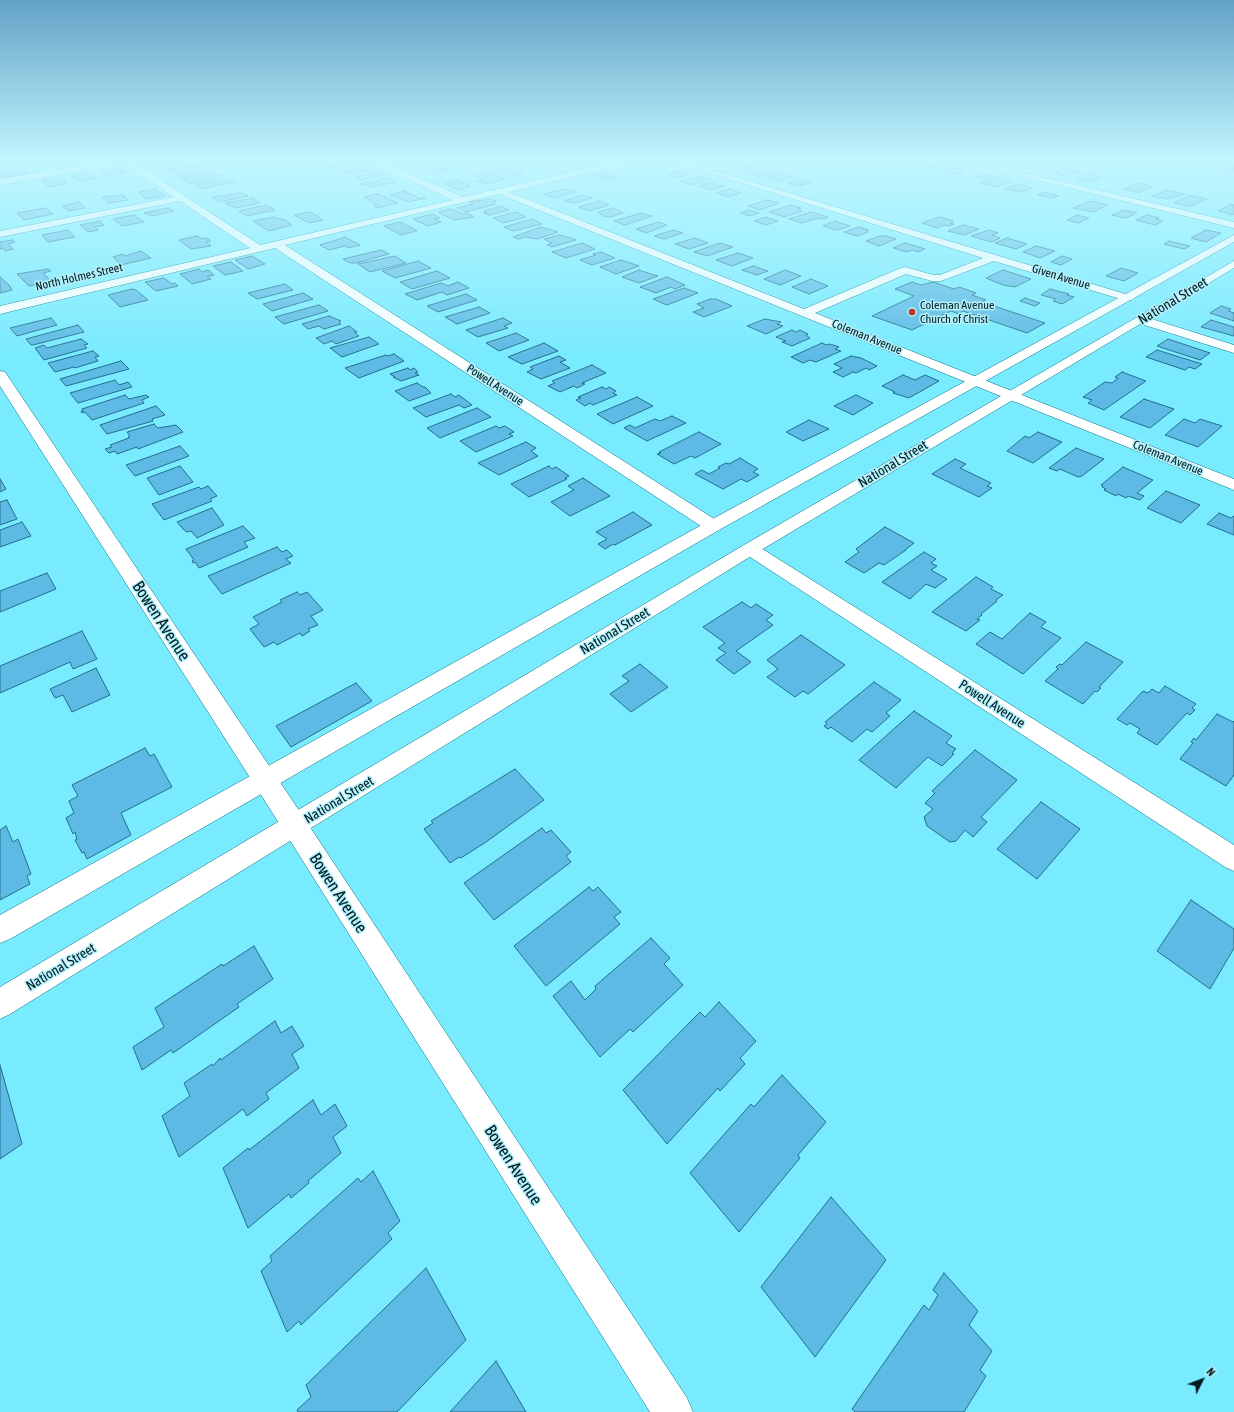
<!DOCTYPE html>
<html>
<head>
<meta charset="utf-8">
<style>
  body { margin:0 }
  #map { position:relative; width:1234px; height:1412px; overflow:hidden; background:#78ebfe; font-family:"Asap Condensed",sans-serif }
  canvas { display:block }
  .north { position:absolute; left:1182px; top:1360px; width:40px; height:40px; -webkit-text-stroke:3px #b2f1fc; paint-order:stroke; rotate:48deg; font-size:11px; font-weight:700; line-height:16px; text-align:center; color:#031b20 }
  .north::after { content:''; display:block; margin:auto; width:14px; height:18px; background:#031b20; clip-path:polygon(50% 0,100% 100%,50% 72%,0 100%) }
</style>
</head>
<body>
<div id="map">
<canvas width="1234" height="1412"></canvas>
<div class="north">N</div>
</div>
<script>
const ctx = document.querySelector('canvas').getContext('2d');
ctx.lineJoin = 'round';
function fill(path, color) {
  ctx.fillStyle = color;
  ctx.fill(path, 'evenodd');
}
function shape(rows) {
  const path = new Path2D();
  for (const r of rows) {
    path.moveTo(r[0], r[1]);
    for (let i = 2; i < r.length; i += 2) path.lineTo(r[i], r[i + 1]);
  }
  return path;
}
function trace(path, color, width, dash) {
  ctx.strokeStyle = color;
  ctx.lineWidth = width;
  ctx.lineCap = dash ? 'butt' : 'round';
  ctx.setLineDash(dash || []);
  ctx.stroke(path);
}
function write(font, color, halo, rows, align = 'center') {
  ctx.font = font + ' "Asap Condensed",sans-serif';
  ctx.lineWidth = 3;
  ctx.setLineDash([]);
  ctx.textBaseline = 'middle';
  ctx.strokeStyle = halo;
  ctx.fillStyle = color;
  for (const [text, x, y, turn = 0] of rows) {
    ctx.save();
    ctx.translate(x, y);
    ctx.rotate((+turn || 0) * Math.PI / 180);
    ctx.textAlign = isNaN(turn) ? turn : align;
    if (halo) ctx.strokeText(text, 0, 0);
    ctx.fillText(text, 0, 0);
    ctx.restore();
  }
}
const building = shape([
  [327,160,347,160,327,163,322,161,327,160],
  [432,160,440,163,422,168,412,165,432,160],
  [543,160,560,160,540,165,532,162,543,160],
  [657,160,673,164,661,167,646,162,657,160],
  [718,160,731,160,736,161,724,164,716,162,721,161,718,160],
  [899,160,918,160,917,160,923,161,915,164,899,160],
  [1018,160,1036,160,1021,165,1010,162,1018,160],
  [1062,160,1073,162,1065,165,1055,162,1062,160],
  [1200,160,1207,160,1218,161,1208,165,1195,162,1200,160],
  [560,161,572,164,552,169,543,166,560,161],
  [354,162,360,164,333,170,328,168,331,167,329,166,354,162],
  [930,162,941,165,930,168,918,165,930,162],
  [1045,162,1058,164,1042,171,1029,168,1045,162],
  [197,164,201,166,172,172,167,169,197,164],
  [742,164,750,165,756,166,741,171,729,167,742,164],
  [1224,164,1234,165,1234,170,1231,172,1215,169,1224,164],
  [363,167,372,170,351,174,345,171,363,167],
  [440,167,448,170,435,173,427,170,440,167],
  [113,168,119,168,126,172,105,176,100,171,113,168],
  [503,168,510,168,524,173,512,176,498,171,503,168],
  [952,168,962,169,960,170,965,171,954,174,941,171,952,168],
  [1065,168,1078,171,1065,176,1053,173,1065,168],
  [759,169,765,169,775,173,760,177,748,173,759,169],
  [23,170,27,173,0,178,0,173,23,170],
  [197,171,205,173,181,178,176,175,197,171],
  [676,171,684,173,690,174,678,178,669,175,676,173,672,172,676,171],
  [377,172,383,175,361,180,355,177,377,172],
  [602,172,618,178,607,180,593,175,602,172],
  [89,173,96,178,80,182,71,176,89,173],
  [488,173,504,179,486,184,478,181,483,179,475,176,488,173],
  [211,174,223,176,220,176,222,177,191,184,183,179,211,174],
  [783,174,793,177,777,181,766,178,783,174],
  [982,174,997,177,1011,181,996,187,982,183,989,180,975,177,982,174],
  [1089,174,1102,177,1090,182,1077,179,1089,174],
  [699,176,711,179,693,185,681,181,699,176],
  [60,177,67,183,49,187,42,181,60,177],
  [388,178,397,182,373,187,360,184,388,178],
  [228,179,234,182,202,189,196,185,228,179],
  [800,179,812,182,799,186,787,183,800,179],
  [458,180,471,186,459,190,444,184,458,180],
  [710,182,717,185,726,186,712,190,698,186,710,182],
  [1139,183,1153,187,1139,193,1124,189,1139,183],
  [1017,184,1023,185,1032,188,1023,192,1004,189,1017,184],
  [155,189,165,196,147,199,138,192,155,189],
  [565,189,576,192,554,198,543,194,565,189],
  [730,189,741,193,728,197,716,193,730,189],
  [1167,190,1185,194,1167,199,1152,196,1167,190],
  [404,191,419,198,426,198,408,202,390,195,404,191],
  [1044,192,1059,196,1052,198,1037,195,1044,192],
  [241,193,248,196,220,202,212,197,241,193],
  [377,194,388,198,398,203,377,208,374,206,377,205,364,197,377,194],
  [121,195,126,197,124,197,128,200,109,203,102,197,121,195],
  [582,195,592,198,576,203,564,201,582,195],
  [1190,195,1207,199,1191,206,1174,203,1190,195],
  [252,198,260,203,235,208,225,203,252,198],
  [491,199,496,201,492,202,496,204,466,212,457,208,473,204,469,202,491,199],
  [767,200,779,203,760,210,748,206,767,200],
  [599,201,609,205,589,211,579,207,599,201],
  [1090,201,1108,205,1093,212,1073,208,1090,201],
  [79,202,85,208,69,211,62,206,79,202],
  [1231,204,1234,205,1234,215,1218,211,1231,204],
  [266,205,275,210,247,216,239,211,266,205],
  [791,205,801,208,798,209,802,211,784,217,769,212,791,205],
  [501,206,509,210,489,215,483,213,487,212,484,211,501,206],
  [46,208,53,214,24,220,17,213,46,208],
  [168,208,174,211,153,216,144,213,168,208],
  [613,208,623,213,611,217,603,216,598,212,613,208],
  [451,209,463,214,467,213,474,217,454,220,438,212,451,209],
  [748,210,759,213,750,216,740,213,748,210],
  [1124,210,1137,213,1126,218,1112,215,1124,210],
  [308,212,316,215,323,220,309,223,294,215,308,212],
  [516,212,526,217,503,223,493,218,516,212],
  [811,212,828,217,823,219,818,218,802,223,789,219,811,212],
  [641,213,652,216,625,225,614,221,641,213],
  [432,214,440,218,434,219,441,222,428,226,413,219,432,214],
  [134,215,144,222,122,226,113,219,134,215],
  [1077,215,1089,218,1079,223,1067,220,1077,215],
  [1147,215,1159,218,1156,219,1163,221,1155,225,1136,220,1147,215],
  [273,217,285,220,292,225,269,231,253,221,273,217],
  [766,217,778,221,766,225,754,221,766,217],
  [939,217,954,221,950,223,954,224,949,226,945,225,937,228,922,223,939,217],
  [532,219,542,224,513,231,504,227,532,219],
  [100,221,104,225,95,227,98,230,88,232,80,225,100,221],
  [835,221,850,226,837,230,823,226,835,221],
  [400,222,414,229,417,231,401,235,384,226,400,222],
  [659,222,667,225,646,233,636,229,659,222],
  [963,225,979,229,964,235,948,231,963,225],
  [541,227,558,232,537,239,526,237,518,239,513,237,541,227],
  [859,227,869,230,866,231,868,232,857,236,844,232,859,227],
  [68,230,75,237,48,242,42,235,68,230],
  [673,230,683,233,664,239,654,236,673,230],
  [989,230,998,233,992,235,1000,238,991,242,971,236,989,230],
  [1206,230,1221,233,1206,242,1191,238,1206,230],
  [559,235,571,238,576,240,552,247,547,245,552,243,544,239,559,235],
  [197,236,202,239,207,238,211,241,206,242,211,246,191,249,179,240,197,236],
  [880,236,886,236,896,239,879,246,866,241,880,236],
  [345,237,360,245,348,248,345,246,329,250,320,245,345,237],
  [695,238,708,243,689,249,675,244,695,238],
  [1007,238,1027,244,1016,249,995,243,1007,238],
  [13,240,15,242,8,244,13,249,5,251,3,248,0,249,0,242,13,240],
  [1169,241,1190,246,1184,249,1164,244,1169,241],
  [582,243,595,249,566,258,552,252,582,243],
  [720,243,733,247,707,256,694,252,720,243],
  [905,243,919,247,925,249,918,252,912,250,907,252,893,248,905,243],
  [1036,246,1055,251,1040,258,1023,252,1036,246],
  [381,250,389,254,356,263,350,263,343,259,381,250],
  [141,251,151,258,121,265,113,257,123,254,125,256,141,251],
  [601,252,615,258,592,265,580,260,596,255,593,254,601,252],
  [738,253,753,258,732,266,716,260,738,253],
  [252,256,265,264,248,269,235,260,252,256],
  [395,256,406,263,370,272,358,264,395,256],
  [1062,256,1072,259,1061,265,1051,262,1062,256],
  [621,260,639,266,616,274,600,267,621,260],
  [418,261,431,268,395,278,382,271,418,261],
  [231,262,243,271,225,275,213,266,231,262],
  [753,266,768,271,757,275,742,270,753,266],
  [1121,268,1138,273,1124,281,1106,276,1121,268],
  [48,269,51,271,43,273,51,281,29,286,17,274,48,269],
  [199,269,202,272,208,270,214,275,207,276,211,279,192,284,180,274,199,269],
  [639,270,648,273,658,276,639,283,622,277,639,270],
  [785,270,801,276,780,285,764,279,785,270],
  [1003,270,1031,279,1015,287,1003,285,986,278,1003,270],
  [437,271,450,278,412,289,400,282,437,271],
  [0,277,9,285,12,290,0,293,0,277],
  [667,277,685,285,675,289,671,287,656,293,640,287,667,277],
  [164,278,172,284,175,283,178,286,156,291,145,282,164,278],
  [811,279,828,286,809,294,792,287,811,279],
  [458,282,469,288,447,295,442,292,417,300,405,294,441,283,448,286,458,282],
  [912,282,921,285,933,282,954,289,959,287,976,293,972,295,986,300,982,302,1045,323,1027,333,963,311,959,314,951,311,912,330,872,316,914,296,895,289,912,282],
  [285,284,293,290,257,299,248,293,285,284],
  [684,288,698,293,667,305,653,299,684,288],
  [132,289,136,290,148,300,120,307,108,295,132,289],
  [1050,289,1069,294,1067,295,1074,297,1062,304,1053,301,1056,299,1041,295,1050,289],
  [303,293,313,299,272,311,263,304,303,293],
  [466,294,477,300,438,312,427,306,466,294],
  [1025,298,1040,303,1035,306,1020,301,1025,298],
  [710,299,716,299,732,306,704,317,693,312,704,308,697,304,710,299],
  [319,305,328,311,284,324,275,317,319,305],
  [1221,306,1231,309,1228,311,1234,313,1234,321,1210,313,1221,306],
  [479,307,490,313,457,324,445,317,479,307],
  [329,316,341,321,339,322,341,324,324,329,319,326,308,329,302,324,329,316],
  [51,318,57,325,17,336,10,328,51,318],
  [503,318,512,323,504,326,508,328,478,337,466,330,503,318],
  [765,319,781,322,777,324,783,326,766,334,747,326,765,319],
  [1211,320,1234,327,1234,336,1201,327,1211,320],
  [78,325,84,332,33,345,31,345,26,339,78,325],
  [349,326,357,332,354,332,359,336,336,344,332,341,324,344,316,338,349,326],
  [792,330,796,332,800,330,808,334,806,335,810,338,792,346,782,342,786,341,776,337,792,330],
  [516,333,529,340,499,351,486,343,516,333],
  [369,337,379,344,342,357,330,348,369,337],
  [81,339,88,344,84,345,87,348,44,360,35,348,44,345,47,348,81,339],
  [1168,339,1210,353,1200,360,1157,346,1168,339],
  [544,343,558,351,522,364,508,357,544,343],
  [822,343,826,345,830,344,839,347,835,349,841,351,816,362,810,360,803,363,791,357,822,343],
  [1157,350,1202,364,1195,369,1189,367,1185,370,1146,357,1157,350],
  [93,351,99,356,95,357,98,361,75,368,74,367,55,372,48,363,93,351],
  [394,354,404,361,359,378,345,368,386,355,388,356,394,354],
  [559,356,566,360,560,362,570,368,541,379,527,372,533,369,530,367,559,356],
  [851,356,861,358,877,366,869,370,866,368,856,373,853,372,843,377,833,372,842,368,834,364,851,356],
  [121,361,129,369,66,386,60,379,121,361],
  [592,365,606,373,582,383,585,384,577,388,574,386,560,392,548,386,555,383,552,381,592,365],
  [408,368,410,370,414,368,418,372,415,373,419,375,401,381,393,377,395,377,390,374,408,368],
  [1122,372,1146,381,1104,410,1088,403,1092,400,1083,397,1105,382,1112,383,1118,378,1115,377,1122,372],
  [903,375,915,380,925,375,939,381,909,398,893,393,895,392,882,386,903,375],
  [115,380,119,385,128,382,132,387,78,403,70,393,115,380],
  [417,383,423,387,425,387,431,393,409,401,395,391,417,383],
  [602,387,606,389,609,387,616,391,613,393,617,395,593,405,590,403,585,406,576,400,581,398,578,397,602,387],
  [451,394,455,397,459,395,472,405,464,408,459,405,426,417,413,408,451,394],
  [125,395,129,399,146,395,149,397,142,400,144,403,92,420,85,412,82,413,81,411,83,411,82,409,125,395],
  [856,395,873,403,853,415,834,406,856,395],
  [637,397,653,406,613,424,597,414,637,397],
  [1144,399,1174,409,1150,428,1120,417,1144,399],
  [156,406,165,415,152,419,153,421,107,434,100,425,156,406],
  [477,408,491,417,440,438,427,428,477,408],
  [672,416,686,423,647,441,624,428,630,425,635,428,655,419,660,421,672,416],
  [1184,419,1195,423,1200,419,1222,426,1198,447,1165,435,1184,419],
  [809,420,829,429,803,441,786,432,809,420],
  [154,424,158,428,176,425,183,432,138,449,137,447,117,454,115,451,109,453,105,449,112,447,110,445,129,438,128,437,130,436,127,432,154,424],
  [496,426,499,428,505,426,514,432,509,434,513,436,476,452,460,441,496,426],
  [699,432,721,444,695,458,691,456,674,464,657,454,661,453,659,452,699,432],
  [1038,432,1062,442,1033,463,1007,451,1025,436,1029,438,1038,432],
  [526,442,536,448,531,451,538,456,499,475,478,463,526,442],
  [180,446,189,456,135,476,126,465,180,446],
  [1076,448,1104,459,1082,476,1078,477,1060,469,1057,471,1049,468,1076,448],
  [740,458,758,469,753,472,759,475,747,482,741,479,723,489,695,474,702,470,709,474,720,468,718,467,726,463,729,464,740,458],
  [955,459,966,464,960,468,991,483,987,486,992,488,979,497,932,474,955,459],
  [180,466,193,482,159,495,147,478,180,466],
  [549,466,552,469,556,467,569,476,565,478,567,479,529,497,511,484,549,466],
  [1123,467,1153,480,1137,493,1144,496,1140,500,1128,496,1126,498,1118,494,1116,496,1104,490,1106,489,1102,487,1103,486,1101,485,1123,467],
  [583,478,610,496,570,516,551,502,574,490,568,486,583,478],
  [0,479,6,489,0,492,0,479],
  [208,486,217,496,210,499,212,501,164,520,152,504,199,487,201,489,208,486],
  [1166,491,1200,505,1181,523,1147,508,1166,491],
  [7,500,17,519,0,525,0,502,7,500],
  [212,508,224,525,197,538,191,531,187,532,184,530,177,522,212,508],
  [633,512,652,525,615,545,613,544,605,549,598,544,607,539,596,532,633,512],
  [1219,513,1231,518,1234,516,1234,535,1207,524,1219,513],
  [22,522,31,536,0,547,0,530,22,522],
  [243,526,255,538,244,542,248,547,199,568,195,562,193,563,192,561,194,560,186,549,243,526],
  [885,527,914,543,905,550,906,550,884,565,879,563,864,573,845,562,859,552,856,549,885,527],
  [277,547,282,552,287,550,293,556,286,559,291,563,222,594,208,576,277,547],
  [924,552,936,559,931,563,937,566,931,570,947,579,935,588,926,584,910,599,882,582,924,552],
  [47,573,56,589,0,612,0,591,47,573],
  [976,577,993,587,991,589,1003,595,997,599,996,602,981,614,982,615,977,619,980,620,966,631,932,612,976,577],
  [297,592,300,595,307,592,323,610,311,616,318,625,308,629,310,631,302,636,300,633,277,645,274,642,264,647,250,629,259,624,253,617,282,602,280,600,297,592],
  [742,602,751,608,756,604,773,615,766,620,773,625,736,651,751,662,734,674,716,660,726,653,718,648,725,643,703,627,742,602],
  [1030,613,1046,622,1041,627,1061,638,1023,674,976,644,990,632,1002,639,1030,613],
  [82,631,97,659,73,669,70,662,0,693,0,666,82,631],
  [801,635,845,665,808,694,803,691,795,697,767,677,778,669,767,660,801,635],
  [1086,642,1123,662,1099,687,1101,688,1097,692,1095,691,1083,704,1045,681,1058,669,1056,667,1060,664,1062,665,1086,642],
  [640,664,668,687,631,712,610,694,629,681,622,676,640,664],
  [96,668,110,695,72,712,63,695,55,698,50,689,96,668],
  [874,682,901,700,886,713,890,716,872,732,867,729,852,742,831,727,828,729,824,726,827,724,825,722,874,682],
  [356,683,372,701,291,747,276,726,356,683],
  [1165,686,1196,704,1192,708,1195,710,1190,715,1187,713,1157,745,1137,733,1140,729,1130,723,1127,725,1117,719,1143,691,1148,693,1152,689,1159,693,1165,686],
  [914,711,952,736,946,743,956,749,952,753,954,754,942,766,928,757,896,788,859,760,914,711],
  [1217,714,1233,722,1234,721,1234,775,1226,786,1180,759,1193,743,1191,742,1194,738,1196,740,1217,714],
  [145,748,150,756,154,754,172,787,121,813,131,835,87,859,84,852,82,853,75,840,77,839,75,832,73,834,66,818,74,813,69,801,78,796,72,785,145,748],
  [975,750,1017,780,981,817,987,822,973,837,965,830,956,841,950,842,927,826,924,817,933,809,925,803,935,793,932,791,975,750],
  [515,769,544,800,486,842,461,858,459,857,450,863,424,829,433,823,431,821,515,769],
  [1041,802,1080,829,1037,879,997,849,1041,802],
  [6,826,13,842,18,839,31,874,27,876,30,884,0,900,0,830,6,826],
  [542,828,546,833,551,830,571,852,566,856,571,862,494,920,464,883,542,828],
  [589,887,593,891,598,887,621,912,614,917,620,924,546,986,514,946,589,887],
  [1191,900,1234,929,1234,948,1210,989,1157,951,1191,900],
  [651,938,670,958,664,964,683,985,633,1032,630,1029,600,1057,553,996,571,981,585,1000,596,989,595,986,651,938],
  [254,946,273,979,237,1004,239,1007,173,1053,171,1050,142,1070,133,1047,164,1027,155,1008,222,964,223,966,254,946],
  [719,1002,756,1041,740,1058,745,1064,720,1091,718,1088,667,1144,623,1090,700,1012,705,1017,719,1002],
  [275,1021,281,1033,292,1026,304,1046,292,1054,299,1068,266,1093,269,1099,247,1116,243,1109,179,1157,162,1116,190,1096,184,1083,212,1064,213,1066,220,1058,221,1060,275,1021],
  [0,1065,22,1144,0,1159,0,1065],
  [782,1075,826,1122,798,1155,800,1158,739,1232,690,1173,751,1104,754,1107,782,1075],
  [313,1100,321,1115,335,1104,347,1126,333,1137,341,1153,308,1181,309,1183,291,1198,289,1194,248,1228,223,1168,248,1148,249,1150,313,1100],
  [373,1171,400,1221,388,1233,392,1239,301,1325,299,1321,287,1332,261,1271,272,1261,270,1256,358,1178,361,1182,373,1171],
  [831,1197,886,1260,815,1357,761,1287,831,1197],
  [426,1268,466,1340,397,1412,298,1412,297,1410,311,1397,306,1385,426,1268],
  [944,1273,978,1311,969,1325,992,1351,980,1370,986,1376,964,1412,855,1412,852,1409,924,1305,929,1310,938,1295,933,1290,944,1273],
  [496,1361,526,1412,450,1412,496,1361]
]);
const minor = shape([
  [117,160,132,160,131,161,260,245,453,200,369,162,368,160,378,160,463,197,623,160,635,160,634,162,509,192,804,309,901,268,905,267,933,275,940,275,983,258,668,160,679,160,1132,296,1134,298,1132,300,1124,300,994,261,941,281,932,281,906,274,815,313,1234,479,1234,490,499,194,285,245,719,522,722,526,719,530,713,531,707,530,275,248,0,314,0,306,250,248,180,201,0,237,0,231,174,197,123,163,0,185,0,179,117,160],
  [956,160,968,160,1234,222,1234,228,956,160],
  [1142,316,1234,345,1234,353,1138,323,1136,320,1138,317,1142,316],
  [0,371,5,372,7,375,304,818,687,1398,693,1412,650,1412,286,834,0,386,0,371],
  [750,543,756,545,1234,845,1234,871,1225,867,744,553,741,549,744,545,750,543]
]);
const major = shape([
  [1234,235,1234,242,719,530,10,939,0,943,0,915,707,522,1234,235],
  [1234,261,1234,268,756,553,10,1014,0,1019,0,987,744,545,1234,261]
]);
const markers = [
  [912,312,4,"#c23526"]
];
const farStreetnames = [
  ["North Holmes Street",79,277,-13],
  ["Given Avenue",1061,277,17],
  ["Coleman Avenue",867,337,22],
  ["Powell Avenue",495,385,33],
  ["Coleman Avenue",1168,458,22]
];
const farPoinames = [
  ["Coleman Avenue",920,305],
  ["Church of Christ",920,319]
];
const streetNames = [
  ["National Street",1173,301,-31],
  ["National Street",893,464,-31],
  ["National Street",615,631,-31],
  ["Powell Avenue",992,704,33],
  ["National Street",339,800,-31],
  ["National Street",61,967,-31]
];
const nearStreetnames = [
  ["Bowen Avenue",161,621,57],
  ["Bowen Avenue",338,893,57],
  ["Bowen Avenue",513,1165,57]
];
fill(building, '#5cbae4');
trace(building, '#246e8d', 1);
trace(minor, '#097280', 1);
trace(major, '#097280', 1);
fill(minor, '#fff');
fill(major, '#fff');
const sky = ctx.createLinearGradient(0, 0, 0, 357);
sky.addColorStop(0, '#63a2c6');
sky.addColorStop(0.45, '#c2f6ff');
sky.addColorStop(1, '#c2f6ff00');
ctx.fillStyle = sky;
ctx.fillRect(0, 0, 1234, 357);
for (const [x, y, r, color] of markers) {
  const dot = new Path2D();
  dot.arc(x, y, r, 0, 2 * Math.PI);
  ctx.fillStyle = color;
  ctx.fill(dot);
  trace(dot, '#b2f1fc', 1.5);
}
write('12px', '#031b20', '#b2f1fc', farStreetnames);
write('12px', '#031b20', '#b2f1fc', farPoinames, 'left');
write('14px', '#031b20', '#b2f1fc', streetNames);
write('17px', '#031b20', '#b2f1fc', nearStreetnames);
</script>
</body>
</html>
